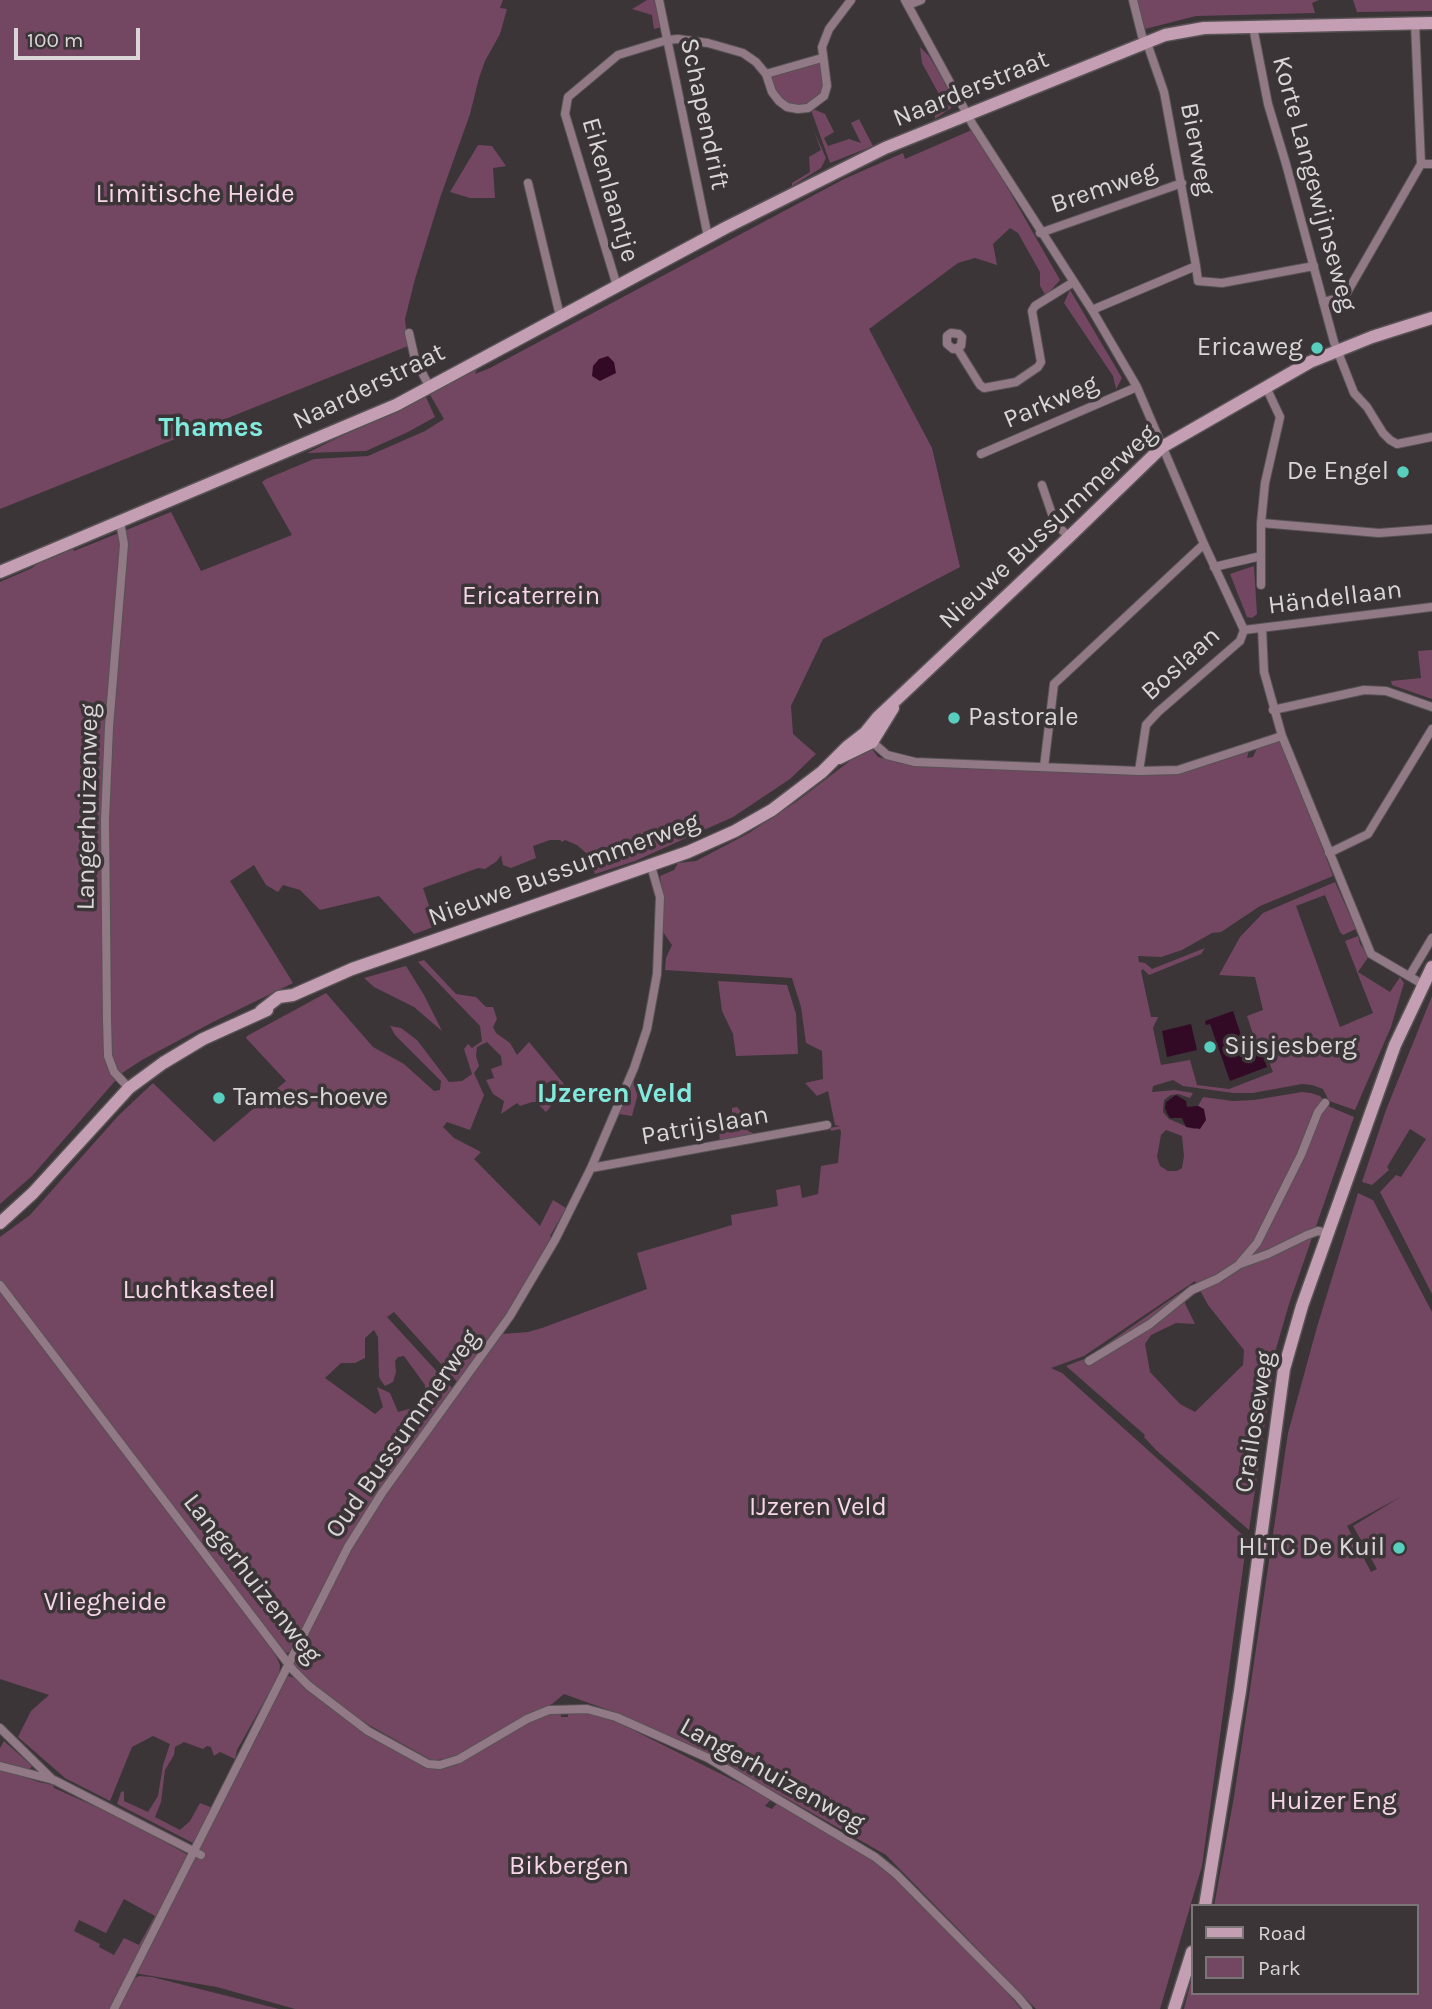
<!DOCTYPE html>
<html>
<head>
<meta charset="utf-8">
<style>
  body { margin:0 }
  #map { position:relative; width:1432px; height:2009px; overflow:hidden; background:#3b3538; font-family:Karla,sans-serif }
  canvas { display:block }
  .legend { position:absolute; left:1191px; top:1904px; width:228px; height:91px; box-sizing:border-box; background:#3b3538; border:2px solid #7b7578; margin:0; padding:9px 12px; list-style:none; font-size:21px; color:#dad6d8 }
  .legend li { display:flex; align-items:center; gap:14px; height:35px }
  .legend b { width:35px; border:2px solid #7b7578 }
  .scale { position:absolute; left:14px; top:28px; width:126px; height:32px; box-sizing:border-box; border:4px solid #dad6d8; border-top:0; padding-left:9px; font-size:21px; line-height:24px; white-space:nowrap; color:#dad6d8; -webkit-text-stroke:5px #3b3538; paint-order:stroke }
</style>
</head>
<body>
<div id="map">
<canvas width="1432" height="2009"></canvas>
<ul class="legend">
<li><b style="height:9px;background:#c49fb3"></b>Road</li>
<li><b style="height:19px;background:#734761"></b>Park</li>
</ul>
<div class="scale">100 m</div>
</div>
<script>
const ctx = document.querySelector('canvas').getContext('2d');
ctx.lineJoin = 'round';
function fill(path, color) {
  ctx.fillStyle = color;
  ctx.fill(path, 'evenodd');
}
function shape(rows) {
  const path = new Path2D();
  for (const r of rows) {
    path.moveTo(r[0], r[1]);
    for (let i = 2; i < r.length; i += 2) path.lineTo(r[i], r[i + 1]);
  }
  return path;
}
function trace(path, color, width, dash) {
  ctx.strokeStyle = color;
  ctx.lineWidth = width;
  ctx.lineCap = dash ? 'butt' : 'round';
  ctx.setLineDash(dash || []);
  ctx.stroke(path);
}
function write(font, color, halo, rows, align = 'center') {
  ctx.font = font + ' Karla,sans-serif';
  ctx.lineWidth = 7;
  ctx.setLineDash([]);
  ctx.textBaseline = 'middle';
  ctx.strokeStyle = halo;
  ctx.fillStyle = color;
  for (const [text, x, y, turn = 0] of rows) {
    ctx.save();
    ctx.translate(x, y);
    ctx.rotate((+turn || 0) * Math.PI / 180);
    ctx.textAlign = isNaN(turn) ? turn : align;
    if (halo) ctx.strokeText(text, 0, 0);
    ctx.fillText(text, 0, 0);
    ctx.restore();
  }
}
const green = shape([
  [0,0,503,0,500,8,507,9,500,34,485,61,479,78,470,114,440,198,415,279,405,319,408,346,0,509],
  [647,0,655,0,662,27,654,29,652,15,632,9],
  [1136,0,1319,0,1312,3,1315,13,1196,16,1145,29],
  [1353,0,1432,0,1432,11,1357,12],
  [920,47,929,56,953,96,951,108,935,119,935,102,941,98,922,63],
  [817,63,820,63,825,77,822,92,817,99,803,106,790,104,777,94,772,82,772,76],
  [813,109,825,114,834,132,824,138,828,146,849,139,861,143,851,123,859,119,873,146,830,163,811,110],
  [974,129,1060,280,1046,296,1040,286,1040,272,1018,233,1010,228,993,244,997,265,975,258,958,263,869,329,932,448,960,567,823,639,791,706,793,734,816,754,790,779,733,817,635,861,595,874,586,853,577,845,565,840,562,842,560,840,550,840,533,846,536,858,511,868,503,865,501,855,497,861,485,869,478,868,423,888,436,926,414,934,379,896,320,910,300,890,283,885,278,892,266,885,254,865,230,881,293,983,213,1022,142,1060,122,1073,32,1176,0,1204,0,582,32,568,44,559,73,548,74,551,171,512,201,571,292,535,262,482,266,479,314,459,368,456,425,431,444,419,429,393,431,390,477,370,475,374,490,368,844,179,903,153,905,159],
  [814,131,826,158,821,168,792,186,792,183,810,172,809,157,821,150],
  [478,145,492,146,506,166,493,168,495,198,470,198,450,192],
  [1070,290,1122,378,1116,389,1113,376,1064,303],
  [425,395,435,417,408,432,366,451,307,453],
  [1254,566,1257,614,1252,618,1247,617,1230,574],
  [1432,650,1432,699,1392,685,1391,681,1421,678,1418,651],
  [1282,741,1333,876,1260,906,1221,932,1212,933,1182,950,1161,957,1138,956,1139,962,1145,963,1152,969,1205,948,1201,954,1149,975,1143,969,1141,971,1151,1017,1158,1017,1153,1028,1161,1065,1190,1060,1197,1085,1229,1089,1273,1072,1263,1047,1258,1049,1247,1016,1263,1010,1255,977,1219,975,1240,937,1263,913,1335,882,1356,929,1343,935,1340,932,1325,895,1296,906,1340,1027,1373,1013,1345,941,1358,936,1360,944,1369,956,1358,972,1390,992,1400,977,1404,983,1391,1027,1355,1110,1329,1101,1323,1089,1312,1085,1302,1084,1253,1093,1233,1093,1183,1086,1173,1080,1153,1086,1152,1092,1175,1090,1193,1093,1190,1098,1178,1094,1171,1095,1164,1100,1163,1112,1169,1119,1190,1128,1195,1129,1201,1107,1198,1106,1203,1097,1233,1101,1254,1100,1302,1092,1311,1093,1320,1096,1328,1106,1354,1117,1289,1304,1276,1349,1249,1530,1157,1451,1144,1437,1145,1435,1066,1366,1087,1358,1180,1293,1195,1324,1176,1323,1151,1335,1145,1344,1150,1372,1180,1404,1195,1412,1243,1365,1244,1350,1208,1305,1195,1281,1084,1356,1051,1368,1062,1373,1247,1539,1202,1866,1160,2009,1036,2009,886,1855,784,1797,678,1741,614,1712,564,1694,552,1704,523,1717,457,1756,433,1761,337,1707,293,1666,306,1634,343,1561,383,1494,502,1334,528,1332,542,1328,647,1289,637,1253,732,1225,731,1215,778,1206,776,1190,800,1185,802,1198,818,1194,821,1166,838,1163,841,1132,840,1129,831,1131,830,1128,840,1126,835,1125,828,1091,817,1096,805,1083,823,1079,822,1051,806,1043,801,1007,792,978,665,970,666,958,672,945,663,932,663,900,660,876,674,870,678,863,696,861,749,833,796,802,859,754,872,749,878,757,904,764,1180,771,1249,750,1247,758,1253,757,1257,748],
  [1166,1130,1182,1136,1184,1156,1182,1168,1177,1171,1168,1171,1160,1166,1157,1157,1161,1135],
  [424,960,456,994,476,997,486,1007,493,1007,497,1019,493,1027,496,1033,510,1043,517,1055,529,1042,569,1090,563,1096,556,1087,548,1082,543,1088,551,1106,546,1112,536,1102,532,1102,520,1106,517,1103,501,1114,504,1101,493,1094,486,1080,494,1078,491,1069,502,1065,501,1056,487,1042,477,1047,476,1056,479,1066,474,1073,484,1095,470,1130,447,1122,443,1127,454,1138,481,1152,474,1159,540,1226,553,1200,566,1208,550,1236,556,1243,460,1385,394,1312,387,1317,452,1388,397,1465,311,1611,290,1652,286,1653,0,1280,0,1237,30,1215,118,1116,153,1083,214,1142,286,1081,246,1038,247,1036,326,993,373,1047,404,1064,434,1091,440,1090,441,1081,395,1035,390,1026,401,1028,417,1040,449,1082,462,1081,472,1074,464,1049,468,1044,472,1048,482,1041,480,1026,418,962],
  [374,1330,378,1337,379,1377,382,1382,385,1386,393,1382,396,1372,395,1361,398,1357,404,1356,425,1385,425,1398,416,1407,398,1412,390,1393,377,1387,383,1407,375,1414,325,1378,341,1363,355,1363,365,1358,365,1338],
  [406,966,424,995,442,1031,414,1007,374,987,364,978],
  [718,981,787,985,796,1014,798,1054,736,1056,733,1034,722,1011],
  [1432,996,1432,1294,1380,1192,1396,1175,1401,1177,1426,1139,1410,1129,1387,1167,1389,1170,1372,1185,1362,1182,1386,1110],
  [631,1080,640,1086,632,1116,619,1114],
  [737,1107,743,1114,748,1131,757,1135,720,1145,719,1127,732,1117,732,1108],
  [1358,1193,1373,1200,1432,1312,1432,2009,1184,2009,1192,1977,1192,1993,1416,1993,1416,1906,1214,1906,1234,1797,1288,1433,1317,1327],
  [1402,1496,1353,1526,1377,1569,1371,1572,1347,1526],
  [0,1292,275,1654,280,1665,279,1675,237,1750,235,1759,220,1752,214,1756,211,1747,207,1746,203,1749,184,1742,175,1747,174,1755,165,1770,161,1802,155,1817,180,1830,190,1821,200,1803,213,1808,193,1843,117,1804,121,1792,124,1791,124,1801,148,1812,158,1796,163,1765,170,1744,153,1736,132,1747,110,1801,65,1778,18,1737,31,1711,49,1695,0,1679],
  [288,1676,295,1678,315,1695,408,1758,428,1768,450,1767,460,1763,527,1723,552,1713,561,1713,561,1717,568,1717,568,1713,574,1711,597,1715,615,1721,771,1799,765,1806,772,1809,778,1802,870,1853,914,1899,997,1980,1021,2009,295,2009,217,1987,128,1972,109,2009,0,2009,0,1769,39,1782,53,1785,54,1788,128,1821,188,1855,179,1873,261,1730,260,1729],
  [124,1899,155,1916,139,1945,124,1938,114,1955,99,1947,100,1944,74,1931,79,1920,106,1933],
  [4,1741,32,1766,29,1770,0,1763,0,1748],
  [139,1976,152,1977,279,2009,119,2009,135,1978]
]);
const water = shape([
  [608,356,614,362,616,373,600,381,592,376,593,366,599,359],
  [1233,1011,1248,1056,1262,1052,1267,1067,1230,1081,1210,1024,1206,1025,1205,1021],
  [1191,1024,1197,1050,1167,1057,1162,1031],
  [1176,1095,1186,1101,1187,1107,1198,1106,1204,1109,1206,1120,1200,1129,1186,1127,1182,1118,1170,1118,1167,1113,1165,1108,1166,1102]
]);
const street = shape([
  [659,0,708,237],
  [905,0,973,125,1092,310,1137,387,1204,544,1244,630],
  [1133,0,1142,36,1147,43,1164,92,1196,266],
  [908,5,921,0],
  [1253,27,1268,104,1286,164,1334,342,1354,393,1367,407,1383,433,1390,440,1397,444,1432,437],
  [766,74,822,58],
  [1421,164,1432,164],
  [528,183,560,316],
  [1040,233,1182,183],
  [617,286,565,114,568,97,618,55,667,40,678,39,708,43,743,53,756,62,766,74,772,92,779,101,787,107,798,109,808,108,824,96,827,86,822,47,829,29,851,0],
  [1323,302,1345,296,1421,164,1415,23],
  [1092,310,1196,266,1198,281,1222,283,1314,266],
  [409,333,415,359,429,386],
  [957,348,961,346,962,337,959,334,951,333,947,336,947,344,953,349,957,348,980,385,984,388,1016,382,1038,367,1041,362,1032,311,1035,306,1072,283],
  [981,454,1137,387],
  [1042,485,1055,523,1069,537],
  [120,522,124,544,109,727,105,820,107,1020,108,1056,114,1072,129,1088],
  [1261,523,1379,533,1432,529],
  [1214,567,1261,556],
  [1261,585,1261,523,1265,483,1280,417,1266,387],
  [1262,628,1264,672,1282,736,1371,954,1424,985],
  [1244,630,1432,607],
  [1273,710,1364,690,1386,691,1432,707],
  [870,740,887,755,915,762,1139,771,1178,770,1282,736],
  [1044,767,1054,684,1204,544],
  [1139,771,1146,725,1158,712,1240,641,1244,630],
  [1329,853,1368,834,1432,729],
  [1410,975,1432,938],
  [591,1168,827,1125],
  [1240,1263,1257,1243,1301,1155,1318,1112,1325,1103],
  [0,1285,293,1670,309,1686,368,1731,428,1764,440,1765,459,1759,527,1719,549,1710,587,1709,616,1717,708,1758,875,1857,896,1874,1018,1997,1028,2009],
  [1089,1361,1150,1324,1192,1290,1217,1279,1240,1264,1268,1254,1307,1235,1318,1231,1328,1233],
  [0,1728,53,1780],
  [0,1766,54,1780,201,1855],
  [114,2009,348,1547,382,1493,510,1316,555,1240,591,1168,634,1068,647,1029,657,974,660,897,651,866]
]);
const secondary = shape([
  [0,572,396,405,727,227,885,148,1165,35,1204,28,1432,23],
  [839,758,872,742,893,708],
  [261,1011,279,997,293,995,352,969,688,852,735,831,772,810,822,772,847,747,865,733,878,717,1069,537,1162,447,1310,362,1372,337,1432,318],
  [0,1223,33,1193,129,1088,163,1063,203,1039,267,1010],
  [1205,1906,1240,1691,1284,1369,1302,1306,1395,1045,1432,967],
  [1174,2009,1192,1952]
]);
const markers = [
  [1317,348,7,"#58cebf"],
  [1403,472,7,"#58cebf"],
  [954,718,7,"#58cebf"],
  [1210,1047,7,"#58cebf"],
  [219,1098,7,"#58cebf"],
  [1399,1548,7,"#58cebf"]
];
const streetNames = [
  ["Naarderstraat",971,89,-22],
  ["Schapendrift",704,114,78],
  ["Bierweg",1197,149,79],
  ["Korte Langewijnseweg",1314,184,75],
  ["Bremweg",1104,188,-19],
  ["Eikenlaantje",610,190,74],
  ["Naarderstraat",369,387,-26],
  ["Parkweg",1051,402,-23],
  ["Nieuwe Bussummerweg",1048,527,-43],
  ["Händellaan",1335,598,-7],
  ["Boslaan",1181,664,-42],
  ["Langerhuizenweg",88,807,-89],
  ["Nieuwe Bussummerweg",564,870,-20],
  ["Patrijslaan",705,1126,-10],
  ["Crailoseweg",1255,1422,-81],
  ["Oud Bussummerweg",403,1434,-55],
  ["Langerhuizenweg",252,1579,52],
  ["Langerhuizenweg",772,1775,29]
];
const parkNames = [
  ["Limitische Heide",195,195],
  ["Ericaterrein",531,597],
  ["Luchtkasteel",199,1291],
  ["IJzeren Veld",818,1508],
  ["Vliegheide",105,1603],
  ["Huizer Eng",1333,1802],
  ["Bikbergen",569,1867]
];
const poiNames = [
  ["Ericaweg",1303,348],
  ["De Engel",1389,472],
  ["Pastorale",968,718,"left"],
  ["Sijsjesberg",1224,1047,"left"],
  ["Tames-hoeve",233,1098,"left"],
  ["HLTC De Kuil",1385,1548]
];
const neighbourhoodNames = [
  ["Thames",211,428],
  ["IJzeren Veld",615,1094]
];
fill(green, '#734761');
fill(water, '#330a25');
trace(street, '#585255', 10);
trace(secondary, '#585255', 15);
trace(street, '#917a86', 8);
trace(secondary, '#c49fb3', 12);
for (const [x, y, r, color] of markers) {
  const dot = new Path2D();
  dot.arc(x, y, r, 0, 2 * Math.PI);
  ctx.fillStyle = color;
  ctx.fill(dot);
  trace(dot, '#3b3538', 2.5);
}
write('26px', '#dad6d8', '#3b3538', streetNames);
write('26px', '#f6d6e7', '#3b3538', parkNames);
write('26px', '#dad6d8', '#3b3538', poiNames, 'right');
write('bold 28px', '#82eadc', '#3b3538', neighbourhoodNames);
</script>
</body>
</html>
